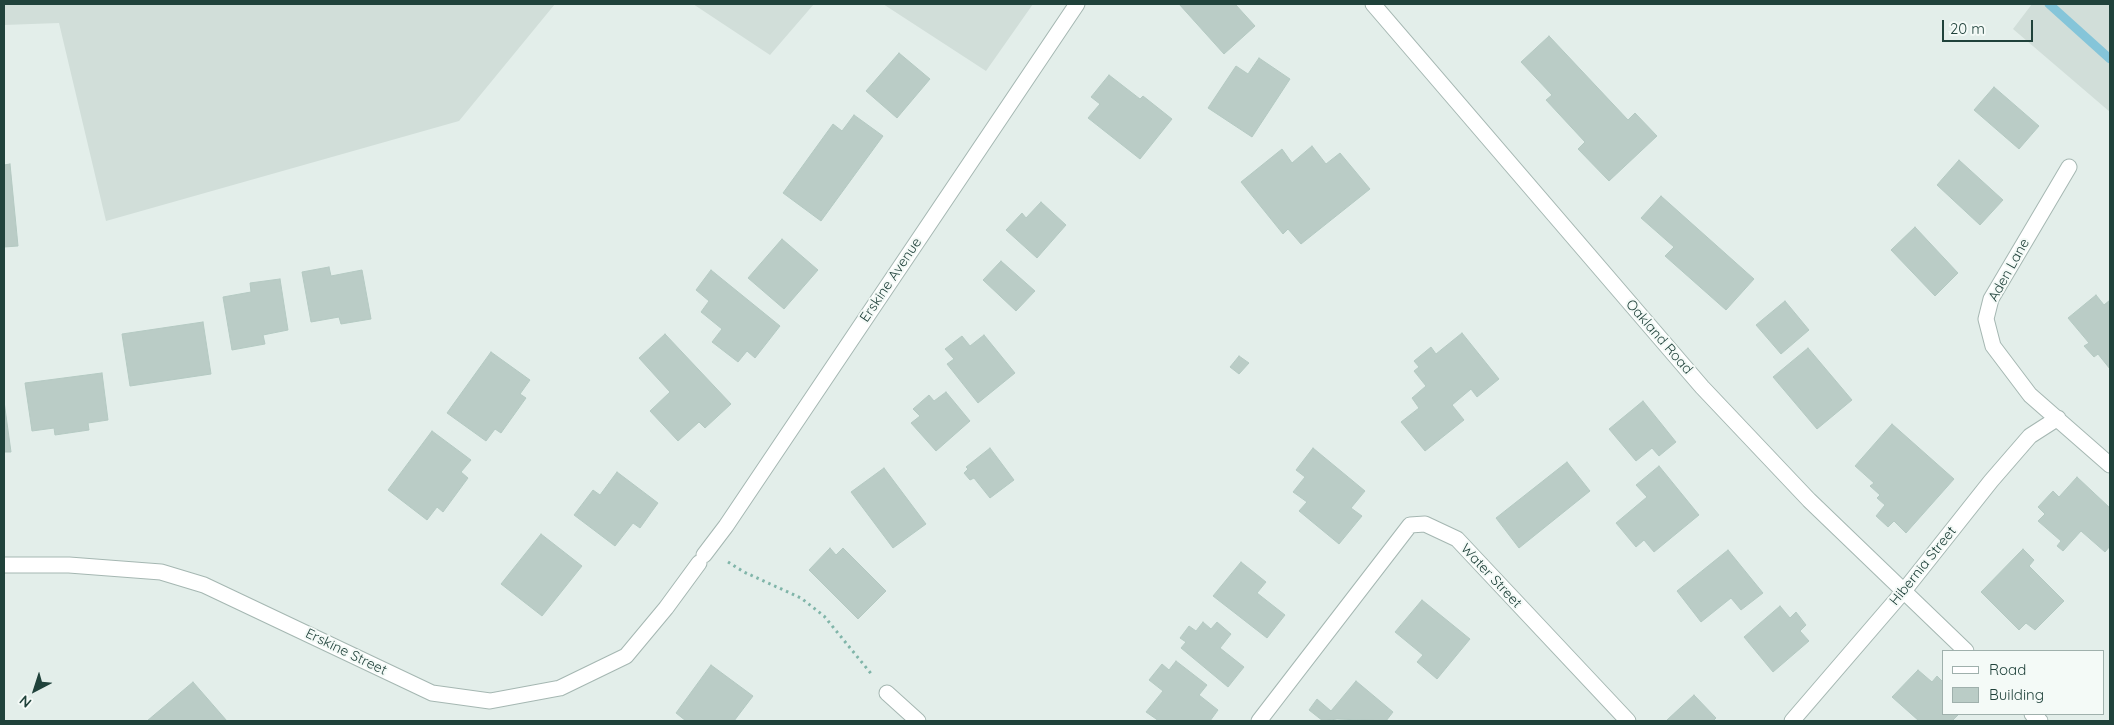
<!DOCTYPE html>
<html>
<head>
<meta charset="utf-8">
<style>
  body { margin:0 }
  #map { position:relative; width:2114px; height:725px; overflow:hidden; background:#e3eeea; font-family:Quicksand,sans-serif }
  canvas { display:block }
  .frame { position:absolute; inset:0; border:5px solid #20423b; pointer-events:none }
  .legend { position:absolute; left:1942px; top:650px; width:162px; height:65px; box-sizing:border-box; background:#f4faf7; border:1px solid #9fb0ac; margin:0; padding:6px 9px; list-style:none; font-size:15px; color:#20423b }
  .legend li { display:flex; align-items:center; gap:10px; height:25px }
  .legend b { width:25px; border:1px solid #9fb0ac }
  .north { position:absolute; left:10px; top:665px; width:50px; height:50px; -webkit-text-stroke:4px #f4faf7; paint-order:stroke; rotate:220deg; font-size:14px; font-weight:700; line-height:20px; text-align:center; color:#20423b }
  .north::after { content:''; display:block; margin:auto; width:18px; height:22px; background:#20423b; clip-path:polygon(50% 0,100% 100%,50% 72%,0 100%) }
  .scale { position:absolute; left:1942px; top:20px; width:91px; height:22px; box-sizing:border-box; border:2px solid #20423b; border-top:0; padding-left:6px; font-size:15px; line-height:18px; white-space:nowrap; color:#20423b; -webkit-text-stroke:4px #f4faf7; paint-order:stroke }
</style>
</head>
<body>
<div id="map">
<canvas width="2114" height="725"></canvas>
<div class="frame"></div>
<ul class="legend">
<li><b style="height:6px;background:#fff"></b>Road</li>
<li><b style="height:14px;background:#baccc6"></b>Building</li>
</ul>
<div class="north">N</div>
<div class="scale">20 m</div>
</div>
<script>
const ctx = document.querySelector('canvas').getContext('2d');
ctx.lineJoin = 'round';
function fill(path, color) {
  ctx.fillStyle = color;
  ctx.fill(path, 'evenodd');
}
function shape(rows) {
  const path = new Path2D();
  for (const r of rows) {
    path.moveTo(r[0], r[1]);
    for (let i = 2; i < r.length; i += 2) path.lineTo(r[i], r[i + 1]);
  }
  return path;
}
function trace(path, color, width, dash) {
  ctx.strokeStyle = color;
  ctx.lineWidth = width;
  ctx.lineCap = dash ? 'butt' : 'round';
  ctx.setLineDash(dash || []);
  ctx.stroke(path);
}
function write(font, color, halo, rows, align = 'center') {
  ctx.font = font + ' Quicksand,sans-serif';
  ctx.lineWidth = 4;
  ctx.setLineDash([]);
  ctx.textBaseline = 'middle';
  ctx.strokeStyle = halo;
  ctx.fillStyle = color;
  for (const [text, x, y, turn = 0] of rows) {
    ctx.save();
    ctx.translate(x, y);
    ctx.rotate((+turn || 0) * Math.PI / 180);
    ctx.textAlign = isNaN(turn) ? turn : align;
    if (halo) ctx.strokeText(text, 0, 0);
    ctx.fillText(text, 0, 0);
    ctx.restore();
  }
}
const built = shape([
  [4,4,555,4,459,121,106,221,59,23,4,25],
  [693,4,814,4,770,55],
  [883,4,1033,4,986,71],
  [2032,4,2110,4,2110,112,2013,29]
]);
const stream = shape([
  [2049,4,2110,59]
]);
const building = shape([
  [1179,4,1235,4,1255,26,1224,54,1179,4],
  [1549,36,1628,120,1635,113,1657,136,1609,181,1578,149,1585,142,1546,100,1552,95,1521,62,1549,36],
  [899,53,930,79,897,118,866,91,899,53],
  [1259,58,1290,79,1252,137,1208,108,1236,66,1248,74,1259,58],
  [1109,75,1140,99,1143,96,1172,119,1140,159,1088,118,1100,104,1091,97,1109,75],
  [1994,87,2039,126,2019,149,1974,110,1994,87],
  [854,115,883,136,821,221,783,193,833,124,842,131,854,115],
  [1312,146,1326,164,1340,153,1370,189,1301,244,1288,229,1283,234,1241,182,1282,149,1292,163,1312,146],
  [1959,160,2003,200,1980,225,1937,185,1959,160],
  [10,164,18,246,4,247,4,165,10,164],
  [1661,196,1754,279,1726,310,1665,256,1674,247,1641,218,1661,196],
  [1041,202,1066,225,1037,258,1006,230,1022,213,1026,218,1041,202],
  [1915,227,1958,273,1935,296,1891,250,1915,227],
  [782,239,818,270,784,309,748,278,782,239],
  [1001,261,1035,291,1016,311,983,280,1001,261],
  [329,267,331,276,362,270,371,319,341,324,339,317,311,322,302,272,329,267],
  [711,270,780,326,755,358,747,351,738,362,712,342,722,329,701,312,709,301,696,290,711,270],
  [280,279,288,330,263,335,265,344,232,350,223,297,251,292,250,283,280,279],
  [2096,295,2104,305,2110,300,2110,369,2098,354,2094,357,2084,346,2089,343,2068,318,2096,295],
  [1785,301,1809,330,1781,354,1756,325,1785,301],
  [203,322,211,374,130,386,122,334,203,322],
  [1462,333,1499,379,1477,397,1471,389,1452,405,1464,420,1425,451,1401,422,1419,408,1412,398,1426,386,1414,371,1419,367,1414,361,1431,347,1436,354,1462,333],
  [665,334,731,404,705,428,699,422,678,441,650,411,670,392,639,358,665,334],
  [984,335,1015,373,978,403,947,364,954,359,945,349,962,336,970,346,984,335],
  [1808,348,1852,400,1817,429,1773,377,1808,348],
  [491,352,530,380,520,394,526,398,501,433,495,429,486,441,447,413,491,352],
  [1239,356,1249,363,1239,374,1230,367,1239,356],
  [102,373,108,420,88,423,89,430,55,435,54,428,32,431,25,383,102,373],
  [946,392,970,421,936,451,911,423,920,416,913,409,929,395,934,401,946,392],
  [4,401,11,452,4,452,4,401],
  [1643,401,1676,442,1659,456,1652,448,1636,461,1609,429,1643,401],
  [1892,424,1954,479,1906,533,1894,521,1888,527,1876,516,1885,505,1877,498,1880,495,1870,486,1874,483,1855,466,1892,424],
  [432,431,471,460,461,472,468,478,443,512,437,507,427,520,388,490,432,431],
  [990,448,1014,480,990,498,974,478,970,480,964,473,968,469,966,467,990,448],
  [1313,448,1365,491,1351,508,1362,516,1339,544,1299,511,1307,502,1293,492,1305,477,1296,470,1313,448],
  [1567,462,1590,491,1519,548,1496,518,1567,462],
  [1659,466,1699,515,1654,552,1644,540,1636,547,1616,523,1647,497,1636,485,1659,466],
  [884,468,926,524,893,548,851,492,884,468],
  [617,472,658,503,640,528,633,523,615,546,574,515,593,490,600,495,617,472],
  [2077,477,2110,508,2110,546,2105,552,2081,531,2063,551,2057,546,2061,541,2038,521,2045,514,2038,507,2053,491,2059,497,2077,477],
  [541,534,582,566,542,616,501,584,541,534],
  [830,548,836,555,843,548,886,591,858,619,809,570,830,548],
  [2023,549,2034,560,2029,566,2064,601,2035,630,2026,623,2019,630,1981,592,2023,549],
  [1728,550,1763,593,1741,610,1731,598,1701,622,1677,591,1728,550],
  [1241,562,1266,582,1257,593,1285,615,1267,638,1213,596,1241,562],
  [1422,600,1470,639,1437,679,1417,662,1423,655,1395,632,1422,600],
  [1780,606,1790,618,1796,612,1806,625,1800,631,1809,641,1773,672,1744,637,1780,606],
  [1203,622,1211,629,1217,622,1231,634,1220,648,1244,667,1228,687,1181,648,1186,642,1180,638,1189,626,1196,631,1203,622],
  [1176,661,1207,685,1199,695,1218,710,1210,721,1159,721,1146,712,1163,691,1149,680,1162,664,1169,670,1176,661],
  [711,665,753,696,734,721,686,721,676,713,711,665],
  [1918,670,1932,682,1937,676,1943,682,1943,714,1959,714,1952,721,1919,721,1892,697,1918,670],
  [1356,681,1393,712,1386,721,1337,719,1323,721,1309,710,1317,699,1331,711,1356,681],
  [193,682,227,721,147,721,193,682],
  [1694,695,1716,718,1713,721,1668,721,1667,720,1694,695]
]);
const path = shape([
  [728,562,744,572,801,598,824,616,873,676]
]);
const minor = shape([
  [1373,4,1702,387,1809,500,1966,651],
  [2069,167,1991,299,1986,319,1993,346,2030,395,2110,465],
  [704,555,726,526,1077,4],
  [4,565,69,565,161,572,204,585,432,693,490,701,560,688,626,656,666,608,699,563],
  [887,693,918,721],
  [2032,714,2040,721],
  [1259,721,1410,525,1425,524,1457,539,1628,721],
  [1792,721,1903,592,1991,481,2030,436,2058,418]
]);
const streetNames = [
  ["Aden Lane",2009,270,-61],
  ["Erskine Avenue",891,280,-56],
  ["Oakland Road",1659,337,49],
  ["Hibernia Street",1923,566,-51],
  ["Water Street",1491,576,47],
  ["Erskine Street",346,652,26]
];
fill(built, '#d1ded9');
trace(stream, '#85c5d9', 9);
fill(building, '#baccc6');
trace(building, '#b4c9c2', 1);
trace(minor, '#a5b7b2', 17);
trace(path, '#80b5a9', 3, [2.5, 4]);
trace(minor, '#fff', 15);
write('14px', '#20423b', '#f4faf7', streetNames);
</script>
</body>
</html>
